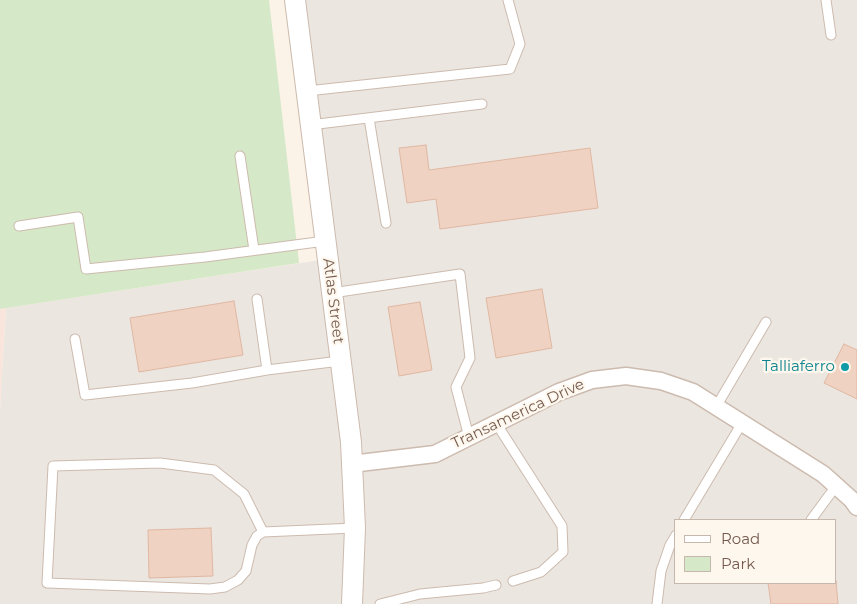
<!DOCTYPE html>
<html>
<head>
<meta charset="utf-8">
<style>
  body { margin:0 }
  #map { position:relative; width:857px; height:604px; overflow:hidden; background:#fbf3e8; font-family:Montserrat,sans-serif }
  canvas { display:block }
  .legend { position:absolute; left:674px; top:519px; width:162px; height:65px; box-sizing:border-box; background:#fef7ee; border:1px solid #c7b8ae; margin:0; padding:6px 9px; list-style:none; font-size:15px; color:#745a4d }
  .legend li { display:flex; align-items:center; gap:10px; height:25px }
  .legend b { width:25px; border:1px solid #c7b8ae }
</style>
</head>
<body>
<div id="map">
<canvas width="857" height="604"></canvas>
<ul class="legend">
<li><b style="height:6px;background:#fff"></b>Road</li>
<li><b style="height:14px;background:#d5e8c7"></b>Park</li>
</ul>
</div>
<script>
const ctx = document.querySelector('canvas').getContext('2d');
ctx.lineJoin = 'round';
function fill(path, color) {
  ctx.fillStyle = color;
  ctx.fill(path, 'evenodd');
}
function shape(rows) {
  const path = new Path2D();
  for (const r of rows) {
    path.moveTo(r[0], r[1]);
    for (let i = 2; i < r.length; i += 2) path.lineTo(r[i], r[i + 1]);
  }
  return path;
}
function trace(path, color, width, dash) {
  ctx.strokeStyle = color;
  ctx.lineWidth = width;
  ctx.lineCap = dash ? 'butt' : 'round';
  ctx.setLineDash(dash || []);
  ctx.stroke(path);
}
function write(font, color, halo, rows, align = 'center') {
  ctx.font = font + ' Montserrat,sans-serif';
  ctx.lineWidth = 4.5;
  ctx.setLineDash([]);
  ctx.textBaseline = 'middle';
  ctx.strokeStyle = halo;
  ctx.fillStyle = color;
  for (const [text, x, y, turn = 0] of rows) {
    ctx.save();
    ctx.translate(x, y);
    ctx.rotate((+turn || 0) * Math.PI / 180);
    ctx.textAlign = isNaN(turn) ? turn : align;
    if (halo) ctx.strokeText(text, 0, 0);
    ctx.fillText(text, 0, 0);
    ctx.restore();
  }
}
const commercial = shape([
  [6,308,0,410,0,309]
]);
const industrial = shape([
  [295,0,857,0,857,604,0,604,0,410,6,308,327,259],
  [676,520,836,520,836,583,676,583]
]);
const green = shape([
  [0,0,269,0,299,263,0,309]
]);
const building = shape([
  [426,145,429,170,590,148,598,208,440,229,436,199,407,203,399,148,426,145],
  [542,289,552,348,496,358,486,298,542,289],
  [234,301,243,355,139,372,130,318,234,301],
  [420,302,432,370,399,376,388,307,420,302],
  [844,344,857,350,857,399,824,383,844,344],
  [211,528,213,576,149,578,148,530,211,528],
  [836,581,838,604,771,604,768,583,836,583,836,581]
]);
const service = shape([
  [826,0,831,35],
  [307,91,510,69,520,44,508,0],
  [369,118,386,223],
  [310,125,482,104],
  [240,156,254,250],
  [19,226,78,217,86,269,205,257,325,241],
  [332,293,460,274,470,358,456,387,469,437],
  [257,299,267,370],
  [75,339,85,395,192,383,267,370,340,361],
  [716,407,766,322],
  [496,423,562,526,563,552,541,572,513,581],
  [684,520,742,423],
  [811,520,836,486],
  [263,532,244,494,214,470,160,463,53,466,47,583,210,589,225,587,238,580,246,571,252,545,257,536,263,532,355,528],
  [380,604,420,594,483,588,496,585],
  [657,604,661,571,670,545,676,535]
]);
const minor = shape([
  [351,464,435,454,559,392,592,380,626,376,661,381,693,392,823,474,852,500,857,507]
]);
const tertiary = shape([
  [295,0,351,442,355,528,352,604]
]);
const markers = [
  [845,367,5,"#0f9aa8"]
];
const streetNames = [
  ["Atlas Street",333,301,83],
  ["Transamerica Drive",518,414,-25]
];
const cultureNames = [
  ["Talliaferro",835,367]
];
fill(commercial, '#fae5dc');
fill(industrial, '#ece6e1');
fill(green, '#d5e8c7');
fill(building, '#efd2c1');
trace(building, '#e0b8a3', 1);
trace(service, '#ccbbae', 11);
trace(minor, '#ccbbae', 19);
trace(tertiary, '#ccbbae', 22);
trace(service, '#fff', 9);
trace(minor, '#fff', 16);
trace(tertiary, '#fff', 20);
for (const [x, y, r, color] of markers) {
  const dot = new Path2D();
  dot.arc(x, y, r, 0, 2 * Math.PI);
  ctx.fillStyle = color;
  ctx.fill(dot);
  trace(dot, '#fef7ee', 2);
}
write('15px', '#745a4d', '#fef7ee', streetNames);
write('15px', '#0d838f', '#fef7ee', cultureNames, 'right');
</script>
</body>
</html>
